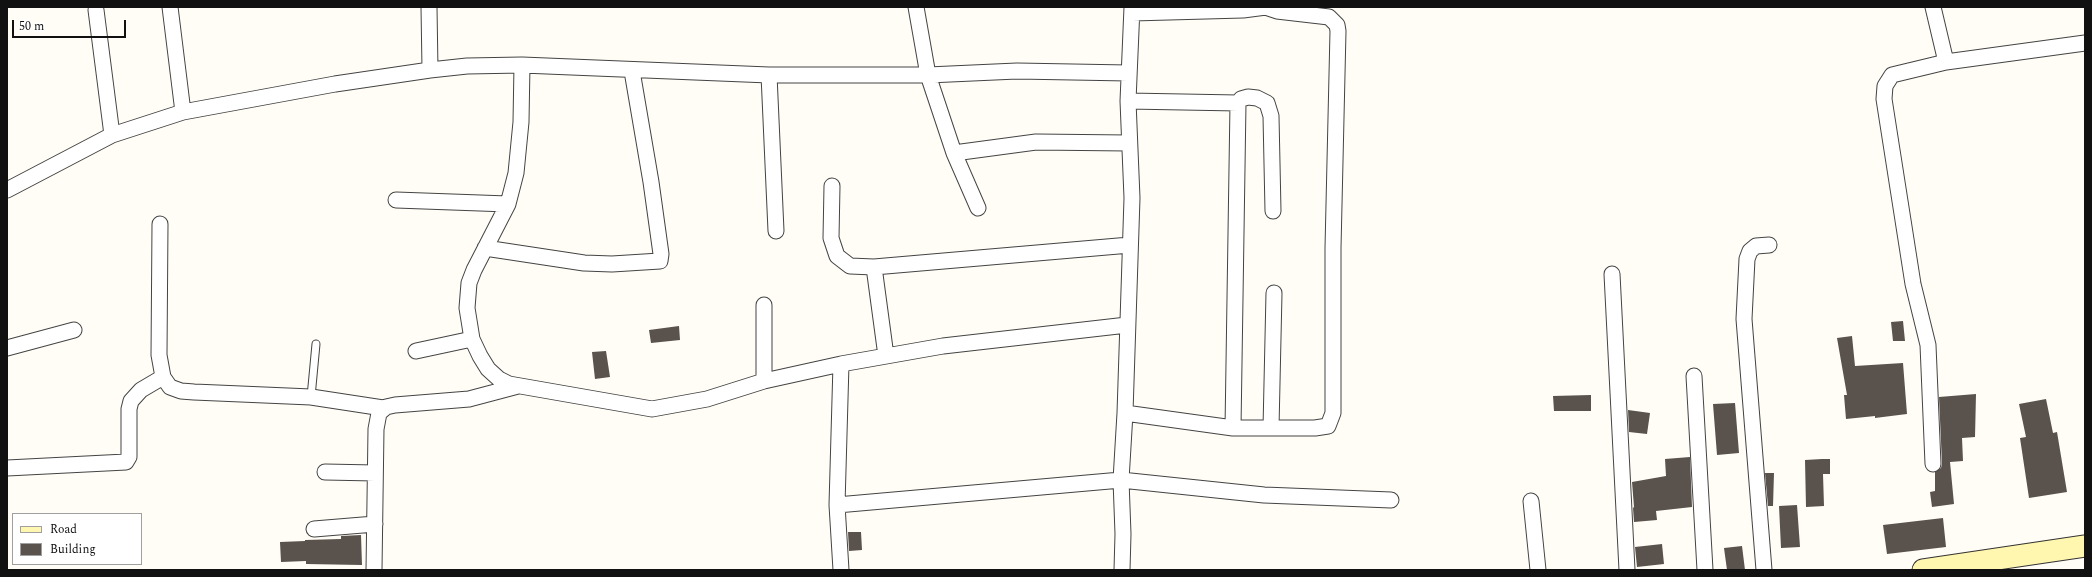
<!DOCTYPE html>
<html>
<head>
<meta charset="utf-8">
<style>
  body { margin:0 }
  #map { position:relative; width:2092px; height:577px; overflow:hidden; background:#fffdf5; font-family:Spectral,serif }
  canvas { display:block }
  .frame { position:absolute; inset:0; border:8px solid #111; pointer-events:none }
  .legend { position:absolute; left:12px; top:513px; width:130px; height:52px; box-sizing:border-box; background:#fff; border:1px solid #a0a0a0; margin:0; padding:5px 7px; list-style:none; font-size:12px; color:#111 }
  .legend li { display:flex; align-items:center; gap:8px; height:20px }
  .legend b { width:20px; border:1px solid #a0a0a0 }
  .scale { position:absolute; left:12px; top:20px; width:114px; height:18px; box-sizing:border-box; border:2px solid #111; border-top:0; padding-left:5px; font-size:12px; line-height:14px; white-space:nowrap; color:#111; -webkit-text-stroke:3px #fff; paint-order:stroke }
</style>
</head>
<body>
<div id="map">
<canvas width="2092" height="577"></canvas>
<div class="frame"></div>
<ul class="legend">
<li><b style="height:5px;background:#fff6b0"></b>Road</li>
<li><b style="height:11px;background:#5a524d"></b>Building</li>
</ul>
<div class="scale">50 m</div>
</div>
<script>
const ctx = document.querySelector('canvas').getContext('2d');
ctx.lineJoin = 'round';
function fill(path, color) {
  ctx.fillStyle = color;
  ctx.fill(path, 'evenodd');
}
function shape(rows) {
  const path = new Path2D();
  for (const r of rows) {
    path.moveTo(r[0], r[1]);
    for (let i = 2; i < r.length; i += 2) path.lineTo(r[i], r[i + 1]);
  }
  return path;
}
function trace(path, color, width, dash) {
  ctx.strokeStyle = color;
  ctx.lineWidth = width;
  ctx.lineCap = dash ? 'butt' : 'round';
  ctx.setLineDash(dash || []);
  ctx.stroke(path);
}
const building = shape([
  [1903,321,1905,341,1893,341,1891,322],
  [679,326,680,340,651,343,649,330],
  [1852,336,1855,366,1903,363,1907,414,1875,418,1875,416,1846,419,1844,395,1847,395,1837,338],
  [606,351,610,377,595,379,592,352],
  [1976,394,1975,437,1962,438,1963,461,1950,462,1954,504,1932,507,1930,492,1935,491,1935,472,1941,468,1942,464,1939,397],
  [1591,395,1591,411,1554,411,1553,396],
  [2046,399,2053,433,2057,432,2067,492,2029,498,2020,438,2026,437,2019,404],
  [1735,403,1739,453,1717,455,1713,404],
  [1628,410,1650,413,1647,434,1629,432],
  [1690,457,1692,507,1656,511,1657,520,1634,522,1633,508,1634,507,1632,482,1666,476,1665,459],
  [1822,459,1830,459,1830,474,1823,474,1824,506,1806,507,1805,460],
  [1765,473,1774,473,1773,506,1768,506],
  [1797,505,1800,547,1781,548,1779,506],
  [1943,518,1946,547,1887,554,1883,525],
  [848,532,861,532,862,550,849,551],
  [361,535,362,565,306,564,306,561,281,562,280,542,305,541,305,540,341,539,341,536],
  [1662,544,1664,564,1637,567,1635,547],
  [1742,546,1745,570,1727,570,1724,548]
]);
const lane = shape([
  [311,397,316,344]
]);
const street = shape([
  [170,7,183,112],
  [429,7,430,70],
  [916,7,928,75,954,153,978,208],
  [1933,7,1946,62,2085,43],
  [96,10,112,135],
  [1132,13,1243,10,1266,7],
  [522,65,521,122,516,173,508,204,474,270,469,283,467,308,472,339,480,356,488,369,499,379,509,384,652,409,707,399,764,381,841,364,943,346,1127,325],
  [769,75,776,231],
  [1128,101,1238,103],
  [954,153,1036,142,1128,143],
  [832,186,831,238,837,256,850,266,874,267,1130,245],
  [7,190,112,135,183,112,335,84,430,70,467,66,522,65,769,75,928,75,1017,71,1128,73],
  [396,200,508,204],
  [160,224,159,355,163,377,170,387,181,391,194,392,311,397,383,408],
  [485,248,584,263,612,264,660,261,661,254,651,182,632,71],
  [874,267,886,356],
  [1612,274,1627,570],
  [7,348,74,330],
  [416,351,472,339],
  [1694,376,1705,570],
  [764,381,764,305],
  [1125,413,1233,428,1315,428,1328,426,1333,413,1333,248,1338,31,1337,25,1329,17,1277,11,1265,7],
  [1233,428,1238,103,1241,99,1248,97,1257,98,1267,103,1271,116,1273,211],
  [1271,428,1274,293],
  [1933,464,1928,345,1913,284,1884,99,1885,86,1892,75,1946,62],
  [7,468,126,462,129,457,129,409,131,401,141,390,163,377],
  [325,472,375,473],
  [1531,501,1538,570],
  [837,505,1121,480,1264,495,1391,500],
  [314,529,375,524],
  [374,570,376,429,379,413,386,407,395,405,469,399,518,386],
  [841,570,837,505,841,364],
  [1122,570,1123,534,1121,480,1125,413,1132,198,1128,101,1132,7],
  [1764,570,1744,319,1747,259,1750,251,1756,246,1769,245]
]);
const secondary = shape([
  [1923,570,2085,546]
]);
fill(building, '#5a524d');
trace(lane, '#444', 9);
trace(street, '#444', 17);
trace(secondary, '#333', 23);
trace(lane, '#fff', 7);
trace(street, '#fff', 15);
trace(secondary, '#fff6b0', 21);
</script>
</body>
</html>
